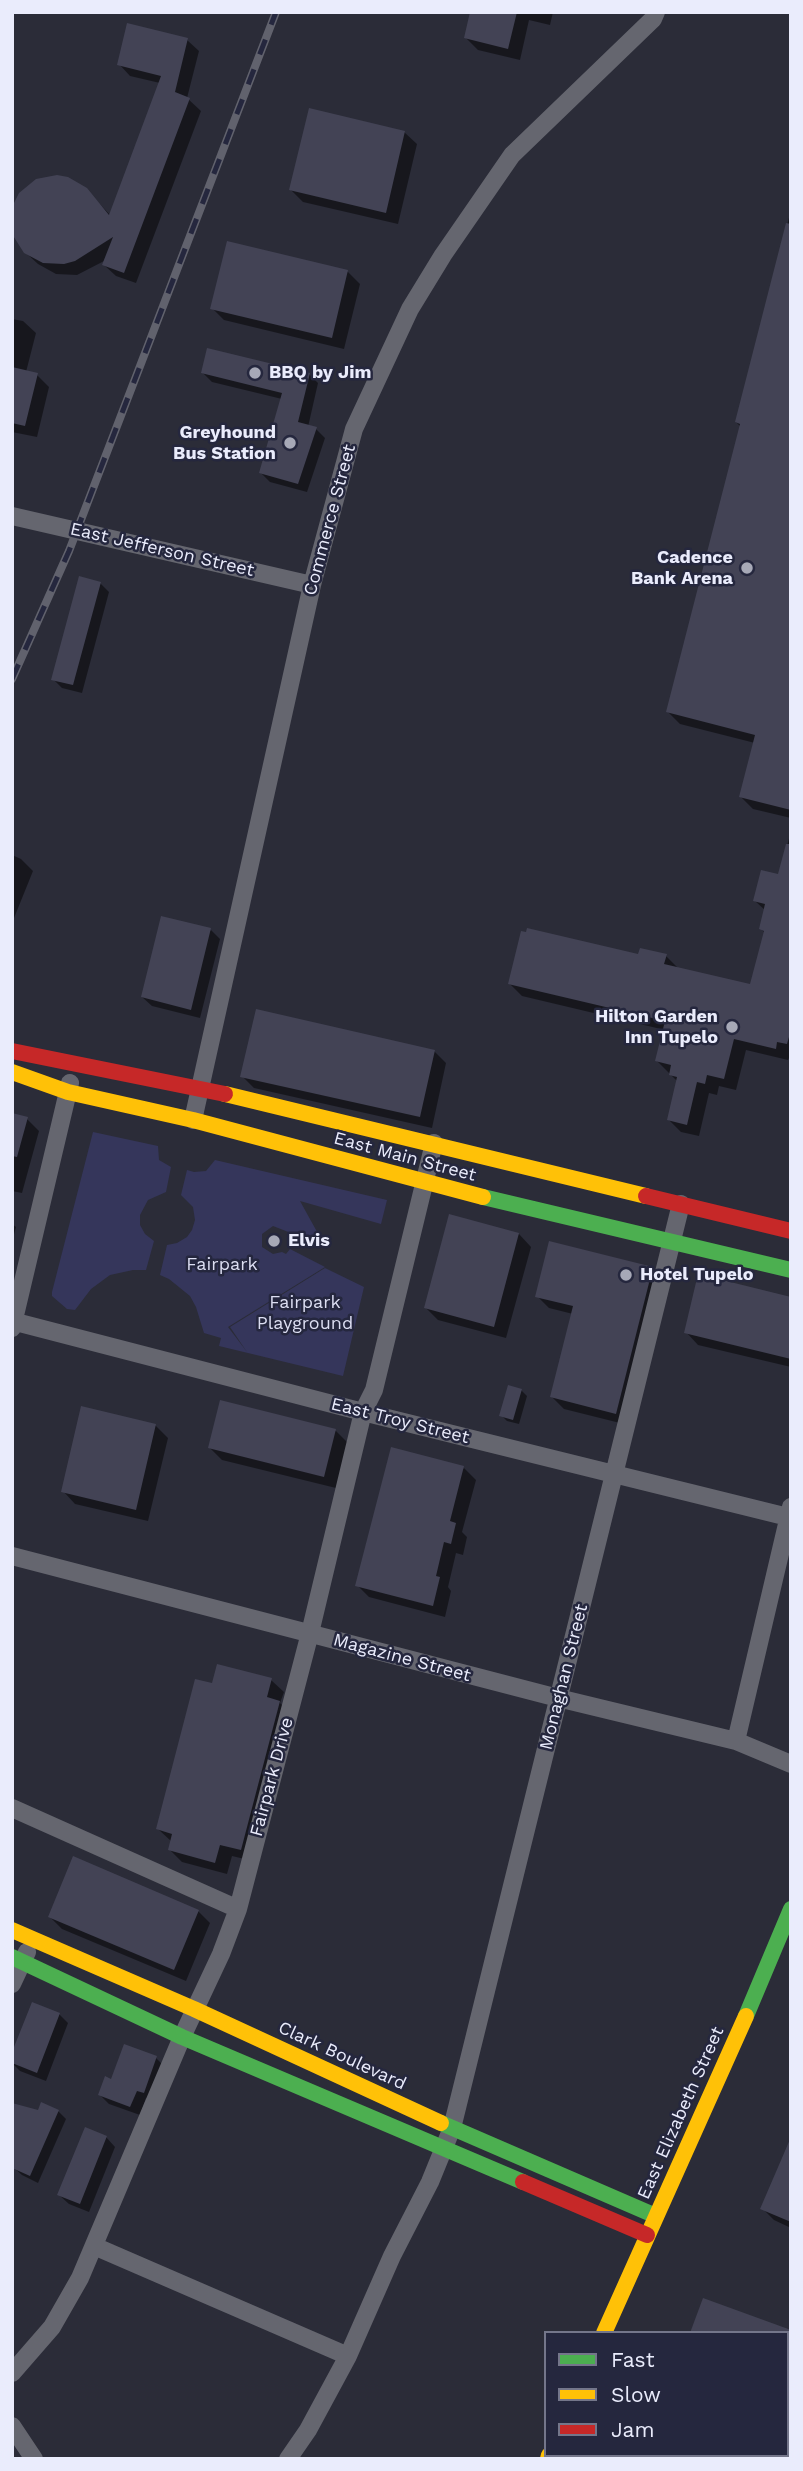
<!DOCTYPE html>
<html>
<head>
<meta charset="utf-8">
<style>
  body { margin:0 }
  #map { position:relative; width:803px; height:2471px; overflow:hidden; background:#2b2c38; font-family:"Work Sans",sans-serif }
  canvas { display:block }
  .frame { position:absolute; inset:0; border:14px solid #eaecfc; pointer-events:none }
  .legend { position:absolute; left:544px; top:2331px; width:245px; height:126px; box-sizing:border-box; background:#25273e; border:2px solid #74768a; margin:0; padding:9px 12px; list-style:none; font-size:21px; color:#eaecfc }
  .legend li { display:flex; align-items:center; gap:14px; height:35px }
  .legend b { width:35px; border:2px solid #74768a }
</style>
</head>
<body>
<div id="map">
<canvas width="803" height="2471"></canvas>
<div class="frame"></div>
<ul class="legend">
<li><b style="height:9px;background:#4caf50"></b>Fast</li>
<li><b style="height:9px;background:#ffc107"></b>Slow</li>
<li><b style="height:9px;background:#c62828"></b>Jam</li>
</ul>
</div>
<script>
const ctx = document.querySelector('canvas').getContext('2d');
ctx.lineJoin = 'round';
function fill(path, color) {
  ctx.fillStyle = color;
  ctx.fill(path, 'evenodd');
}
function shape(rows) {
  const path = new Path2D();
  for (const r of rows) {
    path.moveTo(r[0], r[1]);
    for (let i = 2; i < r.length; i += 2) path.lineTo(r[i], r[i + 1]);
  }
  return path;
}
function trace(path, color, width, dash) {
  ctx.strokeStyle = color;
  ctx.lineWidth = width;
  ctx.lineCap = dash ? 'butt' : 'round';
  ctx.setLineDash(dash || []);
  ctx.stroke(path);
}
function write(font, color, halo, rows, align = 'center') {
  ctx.font = font + ' "Work Sans",sans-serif';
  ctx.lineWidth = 5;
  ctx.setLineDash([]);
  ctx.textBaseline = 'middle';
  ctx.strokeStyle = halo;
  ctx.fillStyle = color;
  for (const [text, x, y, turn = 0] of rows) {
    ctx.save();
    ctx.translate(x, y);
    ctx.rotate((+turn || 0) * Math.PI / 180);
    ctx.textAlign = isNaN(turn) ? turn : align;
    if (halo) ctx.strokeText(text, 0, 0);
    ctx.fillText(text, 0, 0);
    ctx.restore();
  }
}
const green = shape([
  [93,1132,158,1146,159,1160,171,1167,166,1192,148,1200,140,1215,140,1225,145,1234,154,1241,146,1270,133,1270,110,1275,91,1289,75,1310,67,1309,52,1296,52,1292],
  [215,1160,387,1200,381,1224,300,1201,321,1239,294,1240,291,1233,273,1226,262,1234,262,1247,273,1254,282,1252,286,1254,290,1249,325,1267,228,1327,247,1352,230,1327,325,1268,364,1287,343,1376,219,1346,221,1338,204,1333,196,1307,190,1296,169,1279,160,1275,167,1245,177,1243,187,1237,192,1230,195,1220,193,1207,181,1195,187,1170,194,1172,206,1171]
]);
const shadow = shape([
  [472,12,553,12,550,25,529,20,520,60,478,50,466,38],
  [187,40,199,51,187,98,201,111,136,283,116,276,104,265,106,260,77,275,56,274,38,264,25,252,86,189,111,216,160,83,130,76,119,64],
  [404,132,417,144,398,224,303,202,291,190],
  [791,210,791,818,753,809,741,797,755,743,680,724,668,712,741,427,736,422],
  [348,272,360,284,344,349,224,320,212,308],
  [12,319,23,321,36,333,26,372,37,375,49,387,37,437,12,432],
  [203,373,309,374,318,383,308,427,316,429,325,438,307,492,270,482,261,473,282,399,212,382],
  [100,583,109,592,82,693,62,688,53,679],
  [791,831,791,1054,788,1060,746,1050,736,1090,719,1086,717,1095,709,1093,699,1136,681,1132,669,1120,678,1082,657,1061,665,1030,522,996,510,984,639,956,666,956,679,969,752,986,765,933,761,929,766,911,755,901,779,876],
  [12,855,21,859,33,871,12,923],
  [211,930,220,939,200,1018,152,1006,142,997],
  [434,1051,446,1063,432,1128,254,1088,242,1076],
  [12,1115,27,1119,39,1131,22,1193,12,1191],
  [12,1224,16,1227,12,1242],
  [519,1234,531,1247,506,1338,438,1320,426,1308],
  [652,1269,664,1281,628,1425,564,1409,552,1397,573,1314,549,1308,537,1296],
  [791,1299,791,1367,698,1345,686,1332],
  [521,1390,527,1396,519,1424,507,1421,501,1415],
  [82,1408,156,1426,168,1438,148,1521,75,1504,63,1491],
  [336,1431,348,1443,336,1488,222,1460,210,1448],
  [464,1468,476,1480,462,1532,467,1537,463,1555,456,1553,448,1587,451,1591,445,1617,369,1597,357,1585],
  [271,1680,284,1692,280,1703,292,1715,253,1861,232,1856,227,1874,182,1862,170,1850,172,1842,158,1829,213,1685],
  [198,1911,210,1923,186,1981,62,1929,50,1917],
  [59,2014,68,2023,46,2081,20,2071,12,2063,12,2057],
  [156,2058,165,2067,153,2101,146,2098,140,2115,109,2104,100,2095,112,2081],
  [58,2111,66,2119,38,2183,22,2175,14,2168,39,2112],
  [106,2137,115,2147,89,2212,69,2204,59,2195],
  [791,2141,791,2228,774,2220,762,2208],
  [791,2332,791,2376,787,2374,787,2333]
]);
const building = shape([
  [470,12,517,12,508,49,464,38],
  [127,23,188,38,175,92,190,98,124,273,102,265,113,237,75,261,64,264,43,263,24,253,12,234,12,207,19,193,36,179,57,175,68,177,87,188,109,215,161,76,117,65],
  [309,108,405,131,386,213,289,190],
  [786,223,791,224,791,810,739,797,755,735,666,712,740,424,735,422],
  [227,241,348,270,332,338,210,309],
  [207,348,310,373,298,422,317,427,298,484,259,473,282,393,201,373],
  [12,367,38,373,25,426,12,423],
  [79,576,101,582,73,685,51,680],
  [786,844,791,844,791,1030,787,1044,777,1042,776,1049,734,1039,724,1079,707,1075,705,1084,697,1082,687,1125,667,1120,677,1077,669,1075,671,1065,655,1061,665,1021,508,984,521,931,526,932,527,928,638,954,640,948,667,954,664,964,750,984,764,931,759,929,765,904,753,901,761,870,778,874],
  [161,916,211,928,191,1010,141,997],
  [256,1009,435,1050,420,1117,240,1077],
  [12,1113,28,1117,17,1157,12,1156],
  [449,1214,519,1233,494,1327,424,1308],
  [549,1241,653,1267,616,1414,550,1397,573,1306,535,1297],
  [698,1274,791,1297,791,1359,684,1333],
  [508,1385,522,1389,513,1420,499,1416],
  [220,1400,336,1429,324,1477,208,1448],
  [81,1406,156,1424,136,1510,61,1492],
  [391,1447,464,1466,450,1521,456,1523,451,1544,444,1542,436,1576,440,1577,433,1606,355,1586],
  [217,1664,272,1678,267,1697,280,1701,241,1850,220,1845,215,1863,168,1850,172,1834,156,1829,195,1679,212,1683],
  [73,1856,199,1910,174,1970,48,1917],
  [32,2002,60,2013,37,2073,12,2063,12,2052],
  [124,2044,157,2056,144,2093,137,2091,130,2107,98,2095,105,2076,111,2079],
  [41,2102,59,2110,30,2176,12,2168,12,2103,38,2110],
  [85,2127,107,2136,80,2204,57,2195],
  [791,2137,791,2222,760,2209],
  [703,2298,791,2330,791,2333,690,2333]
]);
const street = shape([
  [12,516,312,585],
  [193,1120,312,585,354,429,410,309,443,255,512,155,653,19,656,12],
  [12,1321,363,1412,788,1517],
  [12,1328,70,1083],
  [12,1556,558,1698,736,1741,791,1764],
  [736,1741,791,1507],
  [12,1808,238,1909],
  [12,1984,27,1952],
  [94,2246,348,2356],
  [12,2373,52,2327,80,2278,182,2037,221,1954,238,1909,310,1633,363,1412,374,1390,434,1143],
  [12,2426,34,2459],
  [288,2459,308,2430,348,2356,392,2256,430,2182,452,2128,681,1204]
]);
const fast = shape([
  [483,1197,791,1270],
  [12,1957,182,2037,523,2182],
  [746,2016,791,1909],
  [441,2123,656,2216]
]);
const slow = shape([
  [12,1072,68,1092,193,1120,483,1197],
  [225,1094,646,1196],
  [12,1930,194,2009,441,2123],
  [604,2333,746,2016],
  [548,2459,549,2455]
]);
const jam = shape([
  [12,1051,225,1094],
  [646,1196,791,1231],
  [523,2182,647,2235]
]);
const rail = shape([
  [12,679,69,551,276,12],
  [593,2459,595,2455]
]);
const markers = [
  [255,373,7,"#a7a9b7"],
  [290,443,7,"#a7a9b7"],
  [747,568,7,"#a7a9b7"],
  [732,1027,7,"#a7a9b7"],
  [274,1241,7,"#a7a9b7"],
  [626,1275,7,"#a7a9b7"]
];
const poiNames = [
  ["BBQ by Jim",269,373],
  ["Greyhound",276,433,"right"],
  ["Bus Station",276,454,"right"],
  ["Cadence",733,558,"right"],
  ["Bank Arena",733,579,"right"],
  ["Hilton Garden",718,1017,"right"],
  ["Inn Tupelo",718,1038,"right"],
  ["Elvis",288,1241],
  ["Hotel Tupelo",640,1275]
];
const streetNames = [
  ["Commerce Street",330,520,-75],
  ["East Jefferson Street",162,550,13],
  ["East Main Street",405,1157,15],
  ["East Troy Street",400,1421,14],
  ["Magazine Street",402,1658,15],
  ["Monaghan Street",564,1677,-76],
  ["Fairpark Drive",272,1777,-75],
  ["Clark Boulevard",342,2056,25],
  ["East Elizabeth Street",681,2113,-66]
];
const parkNames = [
  ["Fairpark",222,1265],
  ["Fairpark",305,1303],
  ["Playground",305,1324]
];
fill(green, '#35365b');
fill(shadow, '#0007');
fill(building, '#434355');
trace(street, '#65666f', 18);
trace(fast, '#4caf50', 16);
trace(slow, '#ffc107', 16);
trace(jam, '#c62828', 16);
trace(rail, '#61626d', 8);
trace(rail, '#25273e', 5, [16]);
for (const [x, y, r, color] of markers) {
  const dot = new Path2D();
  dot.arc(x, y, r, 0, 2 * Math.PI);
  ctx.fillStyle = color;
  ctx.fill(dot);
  trace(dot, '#25273e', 2.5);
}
write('bold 18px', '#eaecfc', '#25273e', poiNames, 'left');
write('18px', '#eaecfc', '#25273e', streetNames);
write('18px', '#dcdef2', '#25273e', parkNames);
</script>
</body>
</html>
